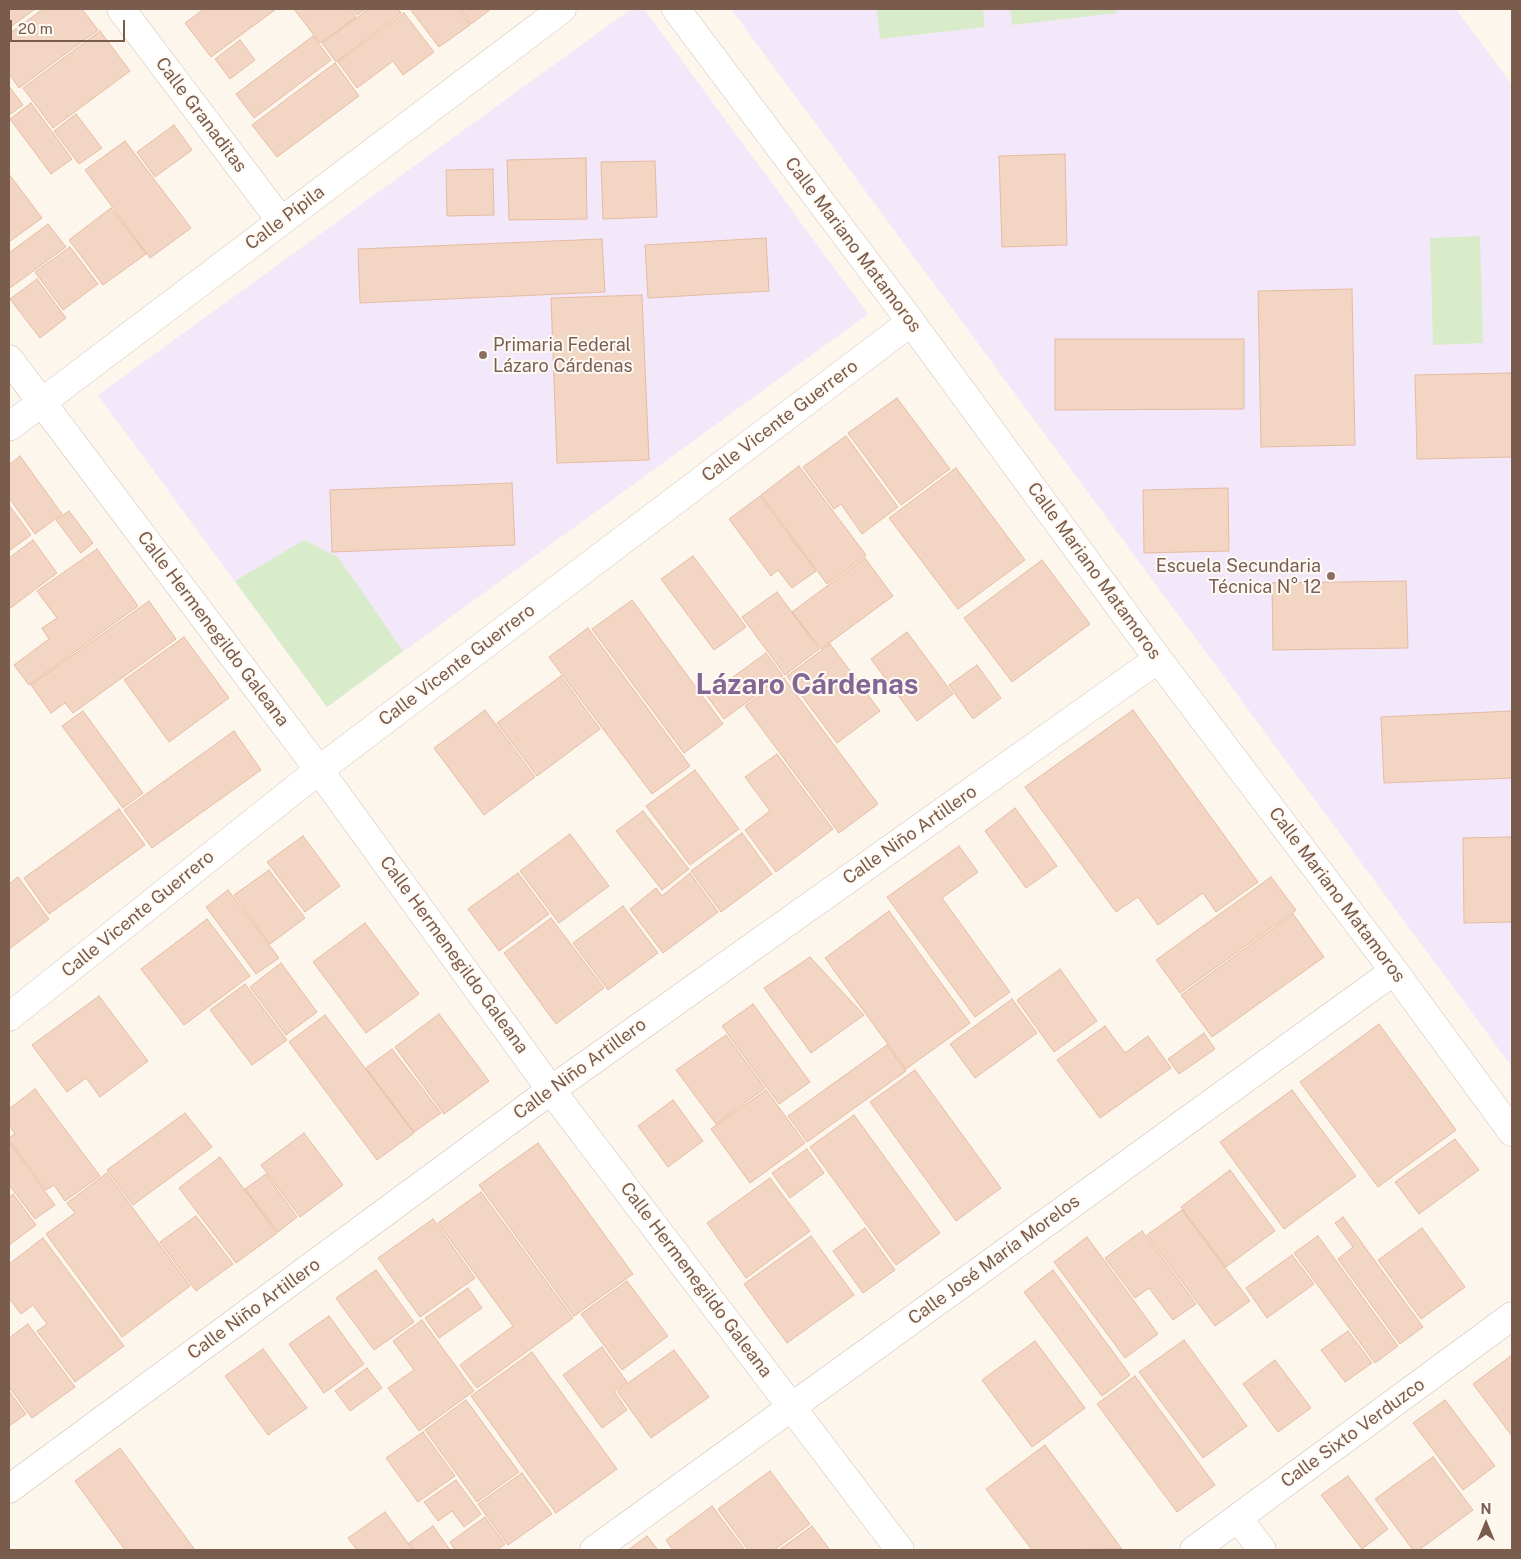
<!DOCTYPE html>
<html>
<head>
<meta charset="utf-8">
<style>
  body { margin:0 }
  #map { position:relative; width:1521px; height:1559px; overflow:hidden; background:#fdf6ec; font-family:"Public Sans",sans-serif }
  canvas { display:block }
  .frame { position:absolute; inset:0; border:10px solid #7a5c4d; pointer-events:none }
  .north { position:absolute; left:1461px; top:1499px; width:50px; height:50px; -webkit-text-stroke:4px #fffaf3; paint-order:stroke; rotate:0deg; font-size:14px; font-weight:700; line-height:20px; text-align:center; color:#7a5c4d }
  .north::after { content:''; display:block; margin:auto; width:18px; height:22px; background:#7a5c4d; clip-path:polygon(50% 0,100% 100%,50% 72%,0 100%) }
  .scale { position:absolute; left:10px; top:20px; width:115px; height:22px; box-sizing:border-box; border:2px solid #7a5c4d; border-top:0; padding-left:6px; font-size:15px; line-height:18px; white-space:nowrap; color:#7a5c4d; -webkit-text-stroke:4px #fffaf3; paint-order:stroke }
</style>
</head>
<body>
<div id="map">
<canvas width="1521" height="1559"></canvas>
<div class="frame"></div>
<div class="north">N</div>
<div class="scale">20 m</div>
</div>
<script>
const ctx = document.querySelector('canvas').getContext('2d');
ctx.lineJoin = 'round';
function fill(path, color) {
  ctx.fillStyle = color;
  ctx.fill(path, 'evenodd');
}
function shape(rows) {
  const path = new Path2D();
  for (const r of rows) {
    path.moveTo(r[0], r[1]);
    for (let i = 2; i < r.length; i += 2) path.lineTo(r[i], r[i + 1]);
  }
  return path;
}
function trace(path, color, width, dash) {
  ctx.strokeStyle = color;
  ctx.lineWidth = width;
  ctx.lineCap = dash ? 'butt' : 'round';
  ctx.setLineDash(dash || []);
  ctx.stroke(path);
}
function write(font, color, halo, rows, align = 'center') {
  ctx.font = font + ' "Public Sans",sans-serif';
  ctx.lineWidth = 4;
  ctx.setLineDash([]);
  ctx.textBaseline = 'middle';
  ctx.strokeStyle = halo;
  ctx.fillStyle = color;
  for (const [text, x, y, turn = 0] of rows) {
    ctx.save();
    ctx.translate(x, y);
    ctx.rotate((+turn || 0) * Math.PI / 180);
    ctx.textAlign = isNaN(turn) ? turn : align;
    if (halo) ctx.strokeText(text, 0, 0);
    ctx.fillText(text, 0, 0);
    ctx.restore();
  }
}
const education = shape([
  [631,9,644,9,868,314,327,707,98,395],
  [731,9,1456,9,1512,85,1512,1067]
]);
const green = shape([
  [877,9,983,9,985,27,880,39],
  [1010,9,1117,9,1117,13,1012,25],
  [1480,236,1483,343,1433,345,1430,238],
  [304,540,338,557,403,651,327,707,235,581]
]);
const building = shape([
  [9,9,35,9,9,28,9,9],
  [43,9,82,9,98,30,19,88,9,74,9,34,43,9],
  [204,9,276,9,211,57,185,23,204,9],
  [294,9,350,9,356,17,320,43,294,9],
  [352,9,366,9,357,15,352,9],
  [369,9,398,9,401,13,336,62,322,43,369,9],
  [410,9,458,9,470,25,439,47,410,9],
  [460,9,491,9,471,24,460,9],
  [404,13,434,52,403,75,393,61,357,88,338,62,404,13],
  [100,31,130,71,53,128,23,88,100,31],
  [313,36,331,60,254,118,236,94,313,36],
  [240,40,255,60,230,79,215,59,240,40],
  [335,63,359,96,277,157,252,125,335,63],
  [9,86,23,105,9,115,9,86],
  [31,103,72,159,51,174,10,119,31,103],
  [76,114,102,148,79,164,54,131,76,114],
  [174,125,192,150,155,177,137,152,174,125],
  [125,141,191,228,150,258,85,170,125,141],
  [1065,154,1067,245,1002,247,999,156,1065,154],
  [586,158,587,219,509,220,507,160,586,158],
  [655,161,657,217,603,219,601,162,655,161],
  [493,169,494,215,447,216,446,170,493,169],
  [9,174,42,218,9,242,9,174],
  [111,208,146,254,103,285,69,240,111,208],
  [48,224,66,247,10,288,9,286,9,253,48,224],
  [766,238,769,291,648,298,645,245,766,238],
  [602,239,605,292,360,303,358,249,602,239],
  [70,247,98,284,63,310,35,272,70,247],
  [37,279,66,318,40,338,10,299,37,279],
  [1352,289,1355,445,1261,447,1258,291,1352,289],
  [642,295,649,460,557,463,551,298,642,295],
  [1055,339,1244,339,1244,409,1055,410,1055,339],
  [1512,373,1512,457,1417,459,1415,375,1512,373],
  [897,398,950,469,901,505,848,433,897,398],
  [846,436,898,507,862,534,841,504,834,509,803,467,846,436],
  [20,456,62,514,35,534,9,498,9,465,20,456],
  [799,466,866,555,827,584,761,495,799,466],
  [956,468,1025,560,958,609,889,518,956,468],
  [512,483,515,545,332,552,330,490,512,483],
  [1228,488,1229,551,1144,553,1143,490,1228,488],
  [760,496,816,571,792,588,778,570,771,576,729,519,760,496],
  [9,505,31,535,9,551,9,505],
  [69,511,93,543,81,553,56,520,69,511],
  [33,540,57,573,9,609,9,558,33,540],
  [97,549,138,606,29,685,14,665,49,639,42,628,57,618,37,591,97,549],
  [693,556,746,627,714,650,661,579,693,556],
  [865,558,893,596,821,649,792,612,865,558],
  [1042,560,1090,624,1012,682,964,618,1042,560],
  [1406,581,1408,648,1273,650,1272,583,1406,581],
  [777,592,819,649,785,675,742,617,777,592],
  [632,600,723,724,684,753,592,629,632,600],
  [149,601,176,639,73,713,65,703,51,713,31,685,149,601],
  [588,628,690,766,652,794,549,657,588,628],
  [907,632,953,694,917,721,871,659,907,632],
  [184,637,229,698,169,742,124,680,184,637],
  [830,644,880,711,837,743,787,676,830,644],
  [766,653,783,676,724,719,707,696,766,653],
  [977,665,1001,698,973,719,949,685,977,665],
  [561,676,600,729,537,776,497,723,561,676],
  [784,678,878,804,839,833,745,706,784,678],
  [485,710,535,777,484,815,434,748,485,710],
  [1133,710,1258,882,1216,912,1203,893,1158,925,1138,897,1116,912,1025,787,1133,710],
  [83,711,143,793,123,808,62,726,83,711],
  [1512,711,1512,778,1384,783,1381,717,1512,711],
  [234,731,261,770,152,848,124,810,234,731],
  [777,754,833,829,776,872,745,830,770,811,745,777,777,754],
  [695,770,739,829,690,865,646,806,695,770],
  [1015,808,1057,866,1026,888,985,831,1015,808],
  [119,809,145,845,49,914,24,878,119,809],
  [643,811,689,869,662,890,616,831,643,811],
  [742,833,772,874,721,912,691,871,742,833],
  [570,834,609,886,559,923,520,871,570,834],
  [303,836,340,886,305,912,267,862,303,836],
  [1512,837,1512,922,1464,923,1463,838,1512,837],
  [959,846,978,872,942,898,1010,992,975,1017,887,897,959,846],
  [269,870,305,918,270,944,234,895,269,870],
  [518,873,549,914,499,951,468,909,518,873],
  [690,873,718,912,663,953,630,909,656,888,662,896,690,873],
  [18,877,49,919,9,949,9,884,18,877],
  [1271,877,1296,910,1180,993,1156,960,1271,877],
  [228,890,279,958,256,974,206,907,228,890],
  [623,906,658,953,608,990,573,943,623,906],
  [889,911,970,1023,906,1069,825,958,889,911],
  [1293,914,1324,957,1212,1037,1181,995,1293,914],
  [551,918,604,988,556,1024,504,953,551,918],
  [207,919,250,976,184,1025,141,969,207,919],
  [365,923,419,994,366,1033,313,962,365,923],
  [810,957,864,1015,811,1053,764,988,810,957],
  [281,963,317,1012,286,1035,250,987,281,963],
  [1060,969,1097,1021,1054,1052,1017,1000,1060,969],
  [245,984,287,1040,252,1065,210,1010,245,984],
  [99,996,148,1061,100,1097,86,1078,67,1092,32,1045,99,996],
  [1012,999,1037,1033,975,1078,950,1044,1012,999],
  [753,1004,810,1082,779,1104,722,1026,753,1004],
  [439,1014,489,1081,444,1114,395,1047,439,1014],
  [325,1015,414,1133,377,1160,289,1042,325,1015],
  [1379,1024,1456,1130,1378,1187,1300,1082,1379,1024],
  [1105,1026,1125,1053,1148,1036,1171,1068,1100,1118,1057,1060,1105,1026],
  [1204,1033,1215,1049,1179,1074,1168,1059,1204,1033],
  [726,1035,765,1088,716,1124,676,1070,726,1035],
  [887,1045,906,1071,807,1142,788,1116,887,1045],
  [392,1049,441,1113,414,1132,366,1068,392,1049],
  [915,1070,1001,1188,956,1221,870,1102,915,1070],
  [35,1089,100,1176,65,1201,54,1185,46,1190,9,1140,9,1138,15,1134,9,1125,9,1109,35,1089],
  [766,1090,805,1143,750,1183,711,1129,766,1090],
  [1292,1090,1356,1176,1284,1229,1220,1142,1292,1090],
  [673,1100,703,1141,668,1167,638,1126,673,1100],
  [185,1113,212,1147,133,1205,107,1170,185,1113],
  [854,1115,940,1233,896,1265,810,1147,854,1115],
  [304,1133,343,1185,300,1217,261,1165,304,1133],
  [1455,1139,1479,1170,1419,1214,1395,1182,1455,1139],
  [9,1142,55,1205,35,1219,9,1185,9,1142],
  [538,1143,633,1274,574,1316,479,1185,538,1143],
  [807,1149,824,1173,790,1198,772,1173,807,1149],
  [220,1157,277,1233,236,1263,179,1188,220,1157],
  [1230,1170,1275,1231,1226,1267,1181,1207,1230,1170],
  [107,1173,190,1286,122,1337,46,1234,75,1213,67,1203,107,1173],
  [266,1174,297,1217,278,1232,245,1189,266,1174],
  [770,1178,810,1231,746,1278,707,1223,770,1178],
  [481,1192,573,1318,477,1388,460,1365,513,1326,438,1223,481,1192],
  [13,1194,36,1225,9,1245,9,1198,13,1194],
  [1182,1210,1250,1301,1215,1326,1147,1235,1182,1210],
  [196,1216,233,1264,196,1291,160,1242,196,1216],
  [1343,1217,1423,1327,1400,1344,1338,1259,1353,1247,1335,1223,1343,1217],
  [433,1219,475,1278,420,1317,378,1258,433,1219],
  [865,1228,895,1270,863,1293,833,1251,865,1228],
  [1422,1228,1465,1287,1421,1319,1378,1260,1422,1228],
  [1142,1231,1196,1304,1173,1320,1149,1288,1135,1298,1105,1258,1142,1231],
  [811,1236,854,1295,787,1343,744,1284,811,1236],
  [1318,1236,1398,1346,1375,1363,1294,1253,1318,1236],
  [1087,1237,1158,1334,1125,1358,1054,1262,1087,1237],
  [43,1238,124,1346,75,1382,37,1331,47,1324,33,1305,21,1314,9,1298,9,1264,43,1238],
  [1292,1255,1314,1284,1267,1318,1246,1288,1292,1255],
  [376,1270,414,1322,374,1350,336,1298,376,1270],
  [1053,1270,1130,1375,1102,1396,1024,1292,1053,1270],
  [627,1281,668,1336,622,1370,581,1314,627,1281],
  [468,1288,482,1308,439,1338,425,1318,468,1288],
  [329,1316,364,1364,324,1393,289,1344,329,1316],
  [422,1320,474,1391,419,1431,388,1388,414,1370,393,1341,422,1320],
  [28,1324,75,1387,32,1418,9,1387,9,1338,28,1324],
  [1348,1331,1372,1363,1345,1382,1321,1350,1348,1331],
  [1184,1340,1247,1426,1203,1458,1139,1372,1184,1340],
  [1035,1341,1085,1408,1032,1447,982,1380,1035,1341],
  [602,1347,627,1382,614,1391,627,1410,602,1428,563,1375,602,1347],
  [263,1349,307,1408,268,1435,225,1376,263,1349],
  [674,1350,709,1397,651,1438,617,1391,674,1350],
  [532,1352,617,1469,556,1513,471,1396,532,1352],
  [1512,1355,1512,1436,1473,1384,1512,1355],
  [1275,1360,1311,1408,1278,1432,1243,1384,1275,1360],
  [367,1368,382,1388,350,1411,335,1391,367,1368],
  [1135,1376,1215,1485,1177,1512,1097,1404,1135,1376],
  [9,1391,26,1414,9,1426,9,1391],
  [466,1400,519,1472,477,1502,425,1430,466,1400],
  [1445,1400,1495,1466,1463,1490,1413,1423,1445,1400],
  [423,1432,455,1476,418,1502,386,1458,423,1432],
  [1045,1445,1122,1549,1032,1550,986,1489,1045,1445],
  [120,1448,195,1550,125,1550,75,1481,120,1448],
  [1433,1457,1473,1510,1419,1550,1413,1550,1375,1499,1433,1457],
  [770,1471,810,1524,774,1550,748,1550,718,1509,770,1471],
  [522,1473,552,1514,508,1545,478,1504,522,1473],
  [1348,1476,1388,1529,1362,1549,1321,1495,1348,1476],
  [456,1480,481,1514,464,1527,452,1511,438,1521,424,1502,456,1480],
  [712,1506,745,1550,673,1550,666,1540,712,1506],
  [385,1512,413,1550,357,1550,348,1538,385,1512],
  [485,1517,505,1544,497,1550,455,1550,450,1542,485,1517],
  [433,1526,450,1550,415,1550,409,1543,433,1526],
  [812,1526,830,1550,779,1550,812,1526],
  [647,1536,658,1550,628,1550,647,1536]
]);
const minor = shape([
  [121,9,281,221],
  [676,9,911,322,1158,659,1394,971,1512,1132],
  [9,359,319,770,551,1090,900,1550],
  [9,427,562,9],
  [9,1017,319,770,911,322],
  [9,1489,551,1090,1158,659],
  [1238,1518,1262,1550],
  [594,1550,1394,971],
  [1194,1550,1512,1316]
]);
const markers = [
  [483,355,5,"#8d6e63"],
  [1331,576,5,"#8d6e63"]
];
const streetNames = [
  ["Calle Granaditas",201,115,53],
  ["Calle Pípila",285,218,-37],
  ["Calle Mariano Matamoros",853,245,53],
  ["Calle Vicente Guerrero",780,421,-37],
  ["Calle Mariano Matamoros",1094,571,54],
  ["Calle Hermenegildo Galeana",213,629,53],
  ["Calle Vicente Guerrero",457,665,-37],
  ["Calle Niño Artillero",910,835,-35],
  ["Calle Mariano Matamoros",1337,895,53],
  ["Calle Vicente Guerrero",138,914,-39],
  ["Calle Hermenegildo Galeana",454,955,54],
  ["Calle Niño Artillero",580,1069,-36],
  ["Calle José María Morelos",994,1260,-36],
  ["Calle Hermenegildo Galeana",696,1280,53],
  ["Calle Niño Artillero",254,1309,-36],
  ["Calle Sixto Verduzco",1353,1433,-36]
];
const educationNames = [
  ["Primaria Federal",493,345],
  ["Lázaro Cárdenas",493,366],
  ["Escuela Secundaria",1321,566,"right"],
  ["Técnica N° 12",1321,587,"right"]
];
const townNames = [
  ["Lázaro Cárdenas",807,685]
];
fill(education, '#f3e8fa');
fill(green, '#d8ecc9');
fill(building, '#f3d5c3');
trace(building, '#e6bba3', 1);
trace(minor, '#d1beb0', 29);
trace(minor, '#fff', 28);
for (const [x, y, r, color] of markers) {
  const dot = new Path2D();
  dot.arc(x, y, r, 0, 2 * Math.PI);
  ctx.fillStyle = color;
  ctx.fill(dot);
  trace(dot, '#fffaf3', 2);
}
write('18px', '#7a5c4d', '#fffaf3', streetNames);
write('18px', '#785e54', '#fffaf3', educationNames, 'left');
write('bold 28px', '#846695', '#fffaf3', townNames);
</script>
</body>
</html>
